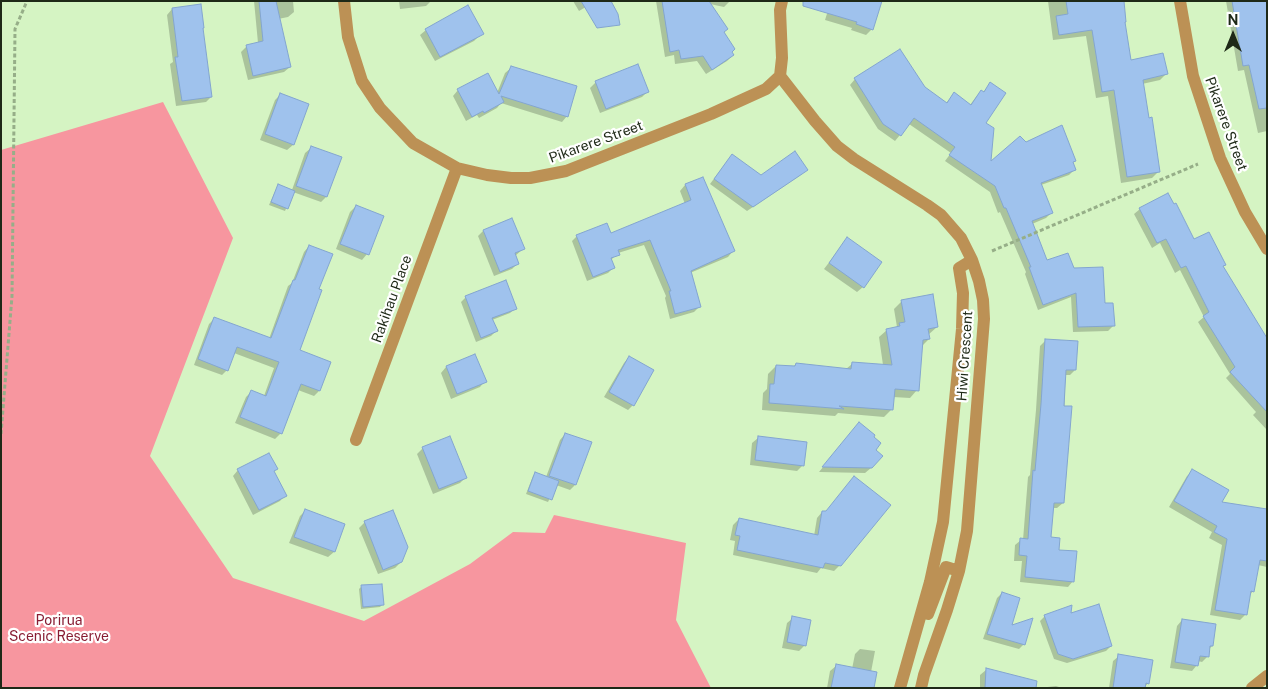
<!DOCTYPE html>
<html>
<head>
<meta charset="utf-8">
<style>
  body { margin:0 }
  #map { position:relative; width:1268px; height:689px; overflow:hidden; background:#d5f4c3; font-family:"Public Sans",sans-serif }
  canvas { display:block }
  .frame { position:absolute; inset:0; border:2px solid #1e2917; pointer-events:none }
  .north { position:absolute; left:1208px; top:10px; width:50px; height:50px; -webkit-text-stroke:4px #fff; paint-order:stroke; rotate:0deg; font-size:14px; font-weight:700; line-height:20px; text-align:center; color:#1e2917 }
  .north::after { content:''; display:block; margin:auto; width:18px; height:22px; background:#1e2917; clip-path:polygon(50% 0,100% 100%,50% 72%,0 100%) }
</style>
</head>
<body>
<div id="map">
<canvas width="1268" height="689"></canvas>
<div class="frame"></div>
<div class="north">N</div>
</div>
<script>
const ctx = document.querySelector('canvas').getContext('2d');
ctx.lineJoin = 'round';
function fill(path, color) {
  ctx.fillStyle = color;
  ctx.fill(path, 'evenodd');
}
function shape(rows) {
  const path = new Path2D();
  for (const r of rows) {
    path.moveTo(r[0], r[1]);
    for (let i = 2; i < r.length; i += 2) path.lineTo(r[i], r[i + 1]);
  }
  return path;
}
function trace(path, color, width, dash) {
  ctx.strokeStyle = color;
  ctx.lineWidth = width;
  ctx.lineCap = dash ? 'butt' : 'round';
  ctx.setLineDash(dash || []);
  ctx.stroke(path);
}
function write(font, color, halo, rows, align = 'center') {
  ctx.font = font + ' "Public Sans",sans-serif';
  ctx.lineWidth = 4.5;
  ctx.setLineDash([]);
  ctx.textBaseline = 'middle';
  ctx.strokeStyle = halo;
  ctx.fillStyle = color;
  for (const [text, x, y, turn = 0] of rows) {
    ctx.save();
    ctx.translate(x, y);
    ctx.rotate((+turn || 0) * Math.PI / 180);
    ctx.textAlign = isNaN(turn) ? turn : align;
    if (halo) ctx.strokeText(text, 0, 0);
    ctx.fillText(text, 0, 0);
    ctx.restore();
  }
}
const green = shape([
  [163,102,233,238,150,456,233,578,364,621,470,564,513,532,545,533,554,515,686,543,676,620,711,688,1,688,1,150]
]);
const shadow = shape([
  [254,1,293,1,294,12,288,17,278,19,290,67,284,72,248,80,241,52,247,46,258,43],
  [399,1,431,1,426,6,400,9],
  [573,1,596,1,579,11],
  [656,1,730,1,724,7,710,4,733,55,727,61,706,74,697,61,675,64,674,55,665,57],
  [831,1,872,29,866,35,851,30,852,28,825,20],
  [1048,1,1122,1,1124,23,1130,61,1166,74,1160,80,1142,84,1158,172,1152,178,1121,183,1108,96,1096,98,1086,36,1053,40],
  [1226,1,1260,1,1267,17,1267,131,1258,133,1244,70,1238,71],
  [467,7,480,35,474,41,435,61,420,35,426,30],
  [172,9,202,29,211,97,206,102,176,106,170,64,173,62,167,15],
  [511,68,567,116,562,122,501,103,497,108,479,118,477,115,466,121,453,96,458,90,497,93,505,73],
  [855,79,924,88,946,103,954,94,970,105,976,97,981,91,983,92,991,84,984,123,990,164,1026,144,1074,161,1072,163,1074,170,1069,175,1041,185,1051,213,1046,218,1032,224,1047,262,1073,270,1104,304,1114,325,1108,331,1073,332,1071,297,1038,310,1025,274,1026,272,1000,212,998,213,990,192,945,161,951,153,909,124,895,141,878,129,850,85],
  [596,82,648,91,642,97,600,113,590,88],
  [281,94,308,104,293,145,287,150,260,140,275,100],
  [311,148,326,197,321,202,293,192,285,211,269,205,278,185,292,190,305,153],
  [728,160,761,176,802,174,747,211,710,184],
  [703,179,733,251,728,257,690,273,699,307,694,312,670,319,665,298,666,296,644,245,618,253,610,261,613,268,608,273,587,281,572,241,577,236,610,235,685,204,680,191,685,185],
  [356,206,367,254,362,260,336,249,350,212],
  [1140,209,1194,241,1222,267,1244,312,1267,337,1267,430,1253,415,1256,412,1226,378,1230,374,1198,322,1204,317,1180,270,1175,273,1160,243,1152,248,1134,214],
  [483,231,523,249,515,256,518,263,512,269,494,276,478,236],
  [847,239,863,287,857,292,824,269],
  [309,246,318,290,298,351,319,391,314,396,298,390,281,433,275,439,235,423,246,397,251,392,264,396,274,368,234,353,227,370,222,375,194,365,209,324,215,318,269,339,288,286,292,283,304,252],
  [466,297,516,308,510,313,492,320,496,331,491,336,476,342,461,302],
  [902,301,937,327,928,335,929,339,921,347,917,390,910,398,893,397,892,409,884,417,838,413,835,416,762,410,763,393,767,389,768,374,776,366,793,367,796,364,846,369,852,364,883,365,879,337,887,330,897,327,894,309],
  [1046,340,1075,370,1070,375,1065,375,1063,503,1057,508,1052,508,1049,538,1073,581,1068,587,1020,582,1022,561,1014,561,1015,545,1021,540,1023,540,1028,477,1030,475,1036,410,1040,346],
  [475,356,485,381,480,387,451,399,441,373,446,367],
  [629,357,633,405,628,410,604,397,624,363],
  [854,429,874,450,871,468,865,473,819,472],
  [565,434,575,485,570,490,556,485,548,502,526,494,533,476,535,473,546,477,560,440],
  [758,438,803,465,797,471,750,465,752,443],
  [423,448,466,477,460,483,433,494,417,454],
  [276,469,273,472,285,495,280,501,253,515,233,476,238,470],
  [1193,471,1220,503,1267,510,1267,567,1258,565,1253,591,1249,596,1246,614,1240,620,1210,615,1222,545,1209,538,1212,532,1169,507,1187,476],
  [305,511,344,525,334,552,328,557,289,543,300,516],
  [822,512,840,565,834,571,821,568,817,573,733,555,735,541,730,540,733,525,739,519,814,536,817,518],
  [365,522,401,562,395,568,378,574,359,528],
  [361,587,382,605,380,607,361,609,359,589],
  [1002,593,1010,627,1024,644,1019,649,983,639,997,598],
  [1045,616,1111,646,1106,651,1067,663,1054,659,1040,621],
  [793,618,810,621,804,646,799,651,782,648,787,623],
  [1182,620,1212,646,1209,649,1208,656,1202,662,1198,661,1197,665,1192,671,1170,668,1177,626],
  [860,649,875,651,871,672,873,688,827,688,830,671,836,666,852,669,855,654],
  [1119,656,1148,683,1144,688,1109,688,1113,661],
  [986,670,1024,688,980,688,980,675],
  [1056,686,1062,688,1039,688]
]);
const building = shape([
  [259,1,276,1,291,67,253,76,246,45,263,41,259,1],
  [581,1,611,1,618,14,620,25,597,28,581,1],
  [662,1,709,1,728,29,724,32,735,49,732,52,734,55,712,70,703,56,681,59,679,50,670,52,662,1],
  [803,1,882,1,873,30,856,24,857,22,803,6,803,1],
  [1066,1,1124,1,1126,22,1125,22,1131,60,1163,53,1168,74,1143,80,1149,118,1152,117,1160,172,1127,177,1114,90,1102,92,1092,30,1059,35,1056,16,1068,14,1066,1],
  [1232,1,1267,1,1267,108,1259,109,1249,65,1243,66,1232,1],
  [201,4,204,28,203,28,212,97,182,101,175,57,178,57,172,8,201,4],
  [468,5,484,34,440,57,425,29,468,5],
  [900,49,925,87,947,103,954,92,971,105,981,90,984,92,990,82,1006,93,986,123,994,128,991,161,1020,136,1026,142,1062,125,1076,161,1073,162,1076,170,1041,183,1053,213,1032,221,1047,260,1068,253,1074,268,1103,267,1105,303,1113,303,1115,326,1078,327,1076,293,1043,305,1029,267,1031,267,1006,208,1004,208,995,186,949,155,955,147,914,118,901,136,883,124,854,78,900,49],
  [638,64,649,92,606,109,595,81,638,64],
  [511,66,577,86,568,117,501,96,504,102,484,113,483,111,472,117,457,89,488,73,499,94,511,66],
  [280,93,309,104,294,145,265,134,280,93],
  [311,146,342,157,327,197,296,186,311,146],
  [795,151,808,170,753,207,714,179,732,154,761,175,795,151],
  [703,177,735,251,691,271,701,307,675,314,669,291,671,291,650,240,618,250,620,255,611,258,615,268,593,277,576,235,607,223,611,233,691,200,685,184,703,177],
  [278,184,295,191,288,209,271,202,278,184],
  [1168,193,1174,204,1176,203,1194,239,1209,232,1226,265,1223,266,1267,338,1267,412,1230,372,1235,367,1203,316,1209,312,1186,266,1181,268,1166,239,1157,243,1139,208,1168,193],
  [356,205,384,216,369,255,340,244,356,205],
  [512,218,525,249,515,253,519,264,500,272,483,230,512,218],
  [847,237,882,262,864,288,829,263,847,237],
  [309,245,333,254,319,289,322,290,300,350,331,362,320,391,301,384,282,434,240,417,251,390,266,396,279,362,237,347,228,371,198,359,214,317,271,338,293,280,295,280,309,245],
  [506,280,517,309,492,318,498,331,481,338,465,296,506,280],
  [933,294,938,327,928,329,930,339,923,340,919,391,895,389,893,410,839,406,844,409,769,403,770,384,774,384,776,365,795,366,796,363,851,369,852,362,892,365,886,329,900,326,899,323,905,322,901,300,933,294],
  [1045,339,1078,341,1076,370,1066,370,1064,406,1072,406,1064,503,1054,503,1051,537,1060,538,1059,550,1077,551,1074,582,1025,577,1027,556,1019,555,1020,538,1028,539,1033,470,1035,471,1041,404,1045,339],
  [475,354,487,382,457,394,446,366,475,354],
  [629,356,654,370,634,406,609,392,629,356],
  [859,422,875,435,874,437,881,443,876,450,883,456,872,468,822,467,859,422],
  [565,433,592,442,576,485,549,476,565,433],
  [450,436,467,478,439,489,422,447,450,436],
  [758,436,807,442,804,466,755,460,758,436],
  [269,453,278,469,274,471,287,496,259,510,237,469,269,453],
  [1192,469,1229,490,1222,502,1267,509,1267,561,1260,560,1254,592,1251,591,1247,615,1215,610,1227,539,1214,532,1217,526,1174,501,1192,469],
  [535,472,559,481,552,500,528,491,535,472],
  [854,476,891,505,841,566,825,563,823,568,737,550,740,536,735,535,739,518,818,535,822,511,826,511,854,476],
  [305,509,345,524,335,552,294,537,305,509],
  [393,510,408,547,402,562,383,570,364,521,393,510],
  [382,584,384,605,363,607,361,585,382,584],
  [1002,592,1020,598,1012,625,1033,618,1025,645,987,634,1002,592],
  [1099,604,1112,646,1073,659,1058,654,1044,615,1072,605,1071,613,1099,604],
  [792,616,811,620,806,646,787,642,792,616],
  [1182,619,1216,624,1213,646,1210,646,1209,657,1200,656,1198,666,1175,662,1182,619],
  [1118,654,1153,660,1149,684,1146,683,1145,688,1113,688,1118,654],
  [836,664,877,672,874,688,831,688,836,664],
  [986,668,1037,681,1036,688,985,688,986,668]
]);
const path = shape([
  [992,251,1198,164],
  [1,434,12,296,15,29,27,1]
]);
const minor = shape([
  [344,1,348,37,362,81,380,108,413,143,457,168,487,175,511,178,530,178,566,171,711,114,766,89,780,76,782,58,780,10,782,1],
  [1180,1,1193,76,1220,158,1245,212,1267,249],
  [780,76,815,121,837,146,854,159,927,205,941,215,961,238,972,260,979,281,983,300,984,319,967,531,959,571,947,610,924,675,921,688],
  [356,440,457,168],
  [928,614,946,567,959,571],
  [900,688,930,582,943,522,962,329,963,293,959,268,972,260],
  [1252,688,1267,676]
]);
const streetNames = [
  ["Pikarere Street",1226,124,70],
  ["Pikarere Street",596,142,-20],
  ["Rakihau Place",392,299,-70],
  ["Hiwi Crescent",965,356,-86]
];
const parkNames = [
  ["Porirua",59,621],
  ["Scenic Reserve",59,637]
];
fill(green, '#f7969f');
fill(shadow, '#0003');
fill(building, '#9fc2ed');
trace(building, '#83a5cf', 1);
trace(path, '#96ae88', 3, [4, 2.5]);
trace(minor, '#bc9155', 12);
write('14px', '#1e2917', '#fff', streetNames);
write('14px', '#881d33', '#fff', parkNames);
</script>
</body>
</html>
